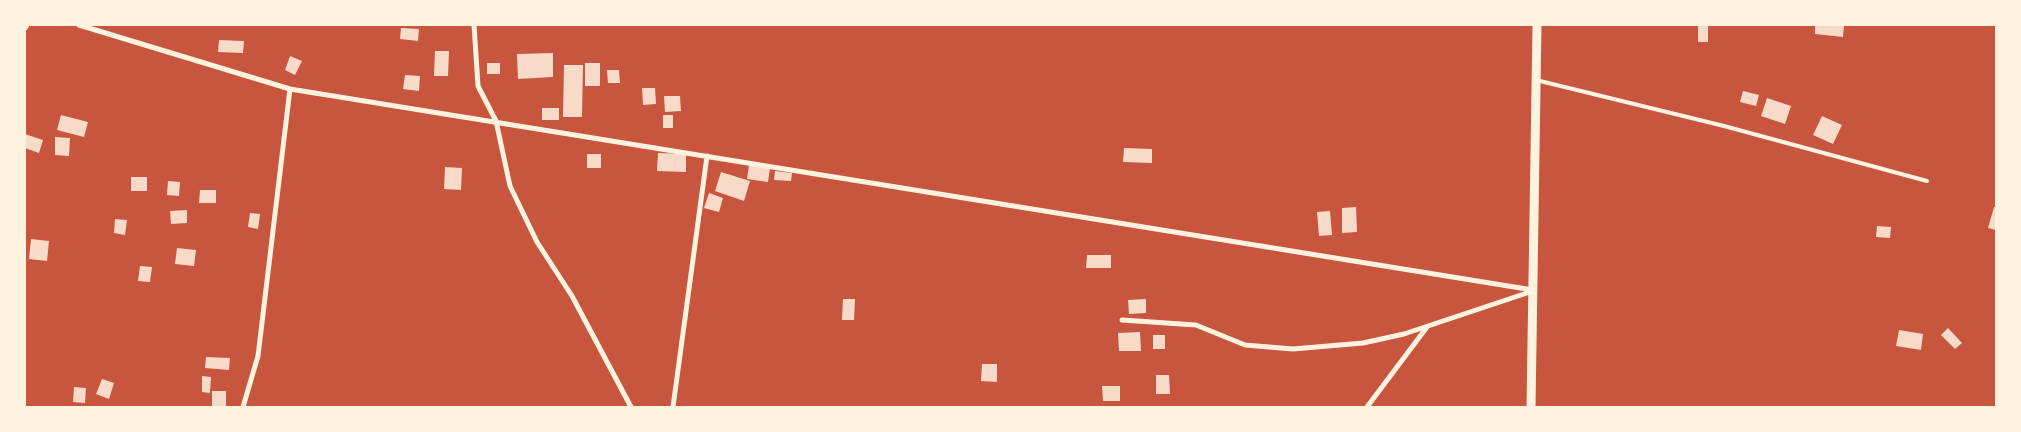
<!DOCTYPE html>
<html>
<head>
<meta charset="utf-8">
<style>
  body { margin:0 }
  #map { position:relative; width:2021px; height:432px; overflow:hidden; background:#c8553d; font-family:Mulish,sans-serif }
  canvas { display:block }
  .frame { position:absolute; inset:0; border:26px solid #fff3e0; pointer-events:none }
</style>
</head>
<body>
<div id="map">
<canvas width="2021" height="432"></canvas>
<div class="frame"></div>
</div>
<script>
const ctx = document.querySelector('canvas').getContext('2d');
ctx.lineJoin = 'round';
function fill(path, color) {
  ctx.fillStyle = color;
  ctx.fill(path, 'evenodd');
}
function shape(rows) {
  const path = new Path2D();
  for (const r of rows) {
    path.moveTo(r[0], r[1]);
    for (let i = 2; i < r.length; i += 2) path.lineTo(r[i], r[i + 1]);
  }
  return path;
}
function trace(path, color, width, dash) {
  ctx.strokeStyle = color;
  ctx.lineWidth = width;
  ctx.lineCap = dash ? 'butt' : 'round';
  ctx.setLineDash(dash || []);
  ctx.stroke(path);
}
const building = shape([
  [1698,25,1708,25,1708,42,1698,42],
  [1815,25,1844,25,1843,37,1815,34],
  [401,28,419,29,418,41,400,39],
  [219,40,244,41,243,53,218,52],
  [435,51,449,51,448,76,434,76],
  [553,53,553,77,518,79,517,54],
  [290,56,302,61,295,75,285,70],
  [487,63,500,63,500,74,487,74],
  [585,63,600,63,600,86,585,86],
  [564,65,583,65,582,117,563,117],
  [607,70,619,70,620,83,608,83],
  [405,75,420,76,419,91,403,89],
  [642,88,655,88,656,104,643,105],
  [1743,91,1759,95,1756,106,1740,102],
  [664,96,680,96,681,111,665,112],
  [1767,98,1791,106,1785,124,1761,116],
  [542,108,559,108,559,120,542,120],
  [61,115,88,122,84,137,57,130],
  [663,115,673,115,673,128,663,128],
  [1822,116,1842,125,1833,144,1813,135],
  [25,134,43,140,39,153,25,148],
  [55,137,70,138,69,156,55,155],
  [1124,148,1152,149,1152,163,1123,162],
  [658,153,686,154,686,172,657,171],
  [587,154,601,154,601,168,587,168],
  [749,165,770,168,768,182,747,179],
  [445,167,462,168,461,190,444,189],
  [775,171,792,173,791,181,774,180],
  [721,172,750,181,744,201,715,191],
  [131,177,147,177,147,191,131,191],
  [168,181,180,182,179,196,167,195],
  [200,190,216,190,216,203,199,203],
  [709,193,723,198,719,212,704,208],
  [1356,207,1357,232,1342,233,1342,208],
  [1994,207,1996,207,1996,230,1988,228],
  [187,210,187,223,171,224,170,211],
  [1330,211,1332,235,1319,236,1317,212],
  [250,213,260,214,258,229,248,227],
  [115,219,127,220,125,235,114,233],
  [1877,226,1891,227,1890,238,1876,237],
  [31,239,49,241,47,261,29,259],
  [177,248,196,250,194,266,175,264],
  [1087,255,1111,255,1111,268,1086,268],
  [140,266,152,267,150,282,138,281],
  [843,299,855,299,854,320,842,320],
  [1146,299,1146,313,1129,314,1128,300],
  [1948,328,1962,343,1955,349,1941,335],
  [1899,330,1923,334,1921,350,1896,346],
  [1140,332,1141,351,1119,351,1118,333],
  [1153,335,1165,335,1165,349,1153,349],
  [206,357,230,358,229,370,205,368],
  [982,364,997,364,997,382,981,381],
  [1156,375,1169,375,1170,394,1156,394],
  [202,376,211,377,210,393,202,392],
  [102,379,114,383,109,399,96,394],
  [1102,386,1120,386,1120,401,1103,401],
  [74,387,86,388,85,403,73,402],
  [212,391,226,391,226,407,212,406]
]);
const service = shape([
  [1536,80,1724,126,1927,181]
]);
const minor = shape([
  [79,25,290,89,1533,290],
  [474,25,478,86,496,121,510,186,537,242,572,296,631,407],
  [25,28,27,25],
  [1122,320,1196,325,1245,345,1293,349,1363,343,1404,334,1533,291],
  [243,407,258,356,290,89],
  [673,407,707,156],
  [1367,407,1427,327]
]);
const tertiary = shape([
  [1531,407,1537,25]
]);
fill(building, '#f7dbc8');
trace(service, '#fff3e0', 4);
trace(minor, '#fff3e0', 5);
trace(tertiary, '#fff3e0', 9);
</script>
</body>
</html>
